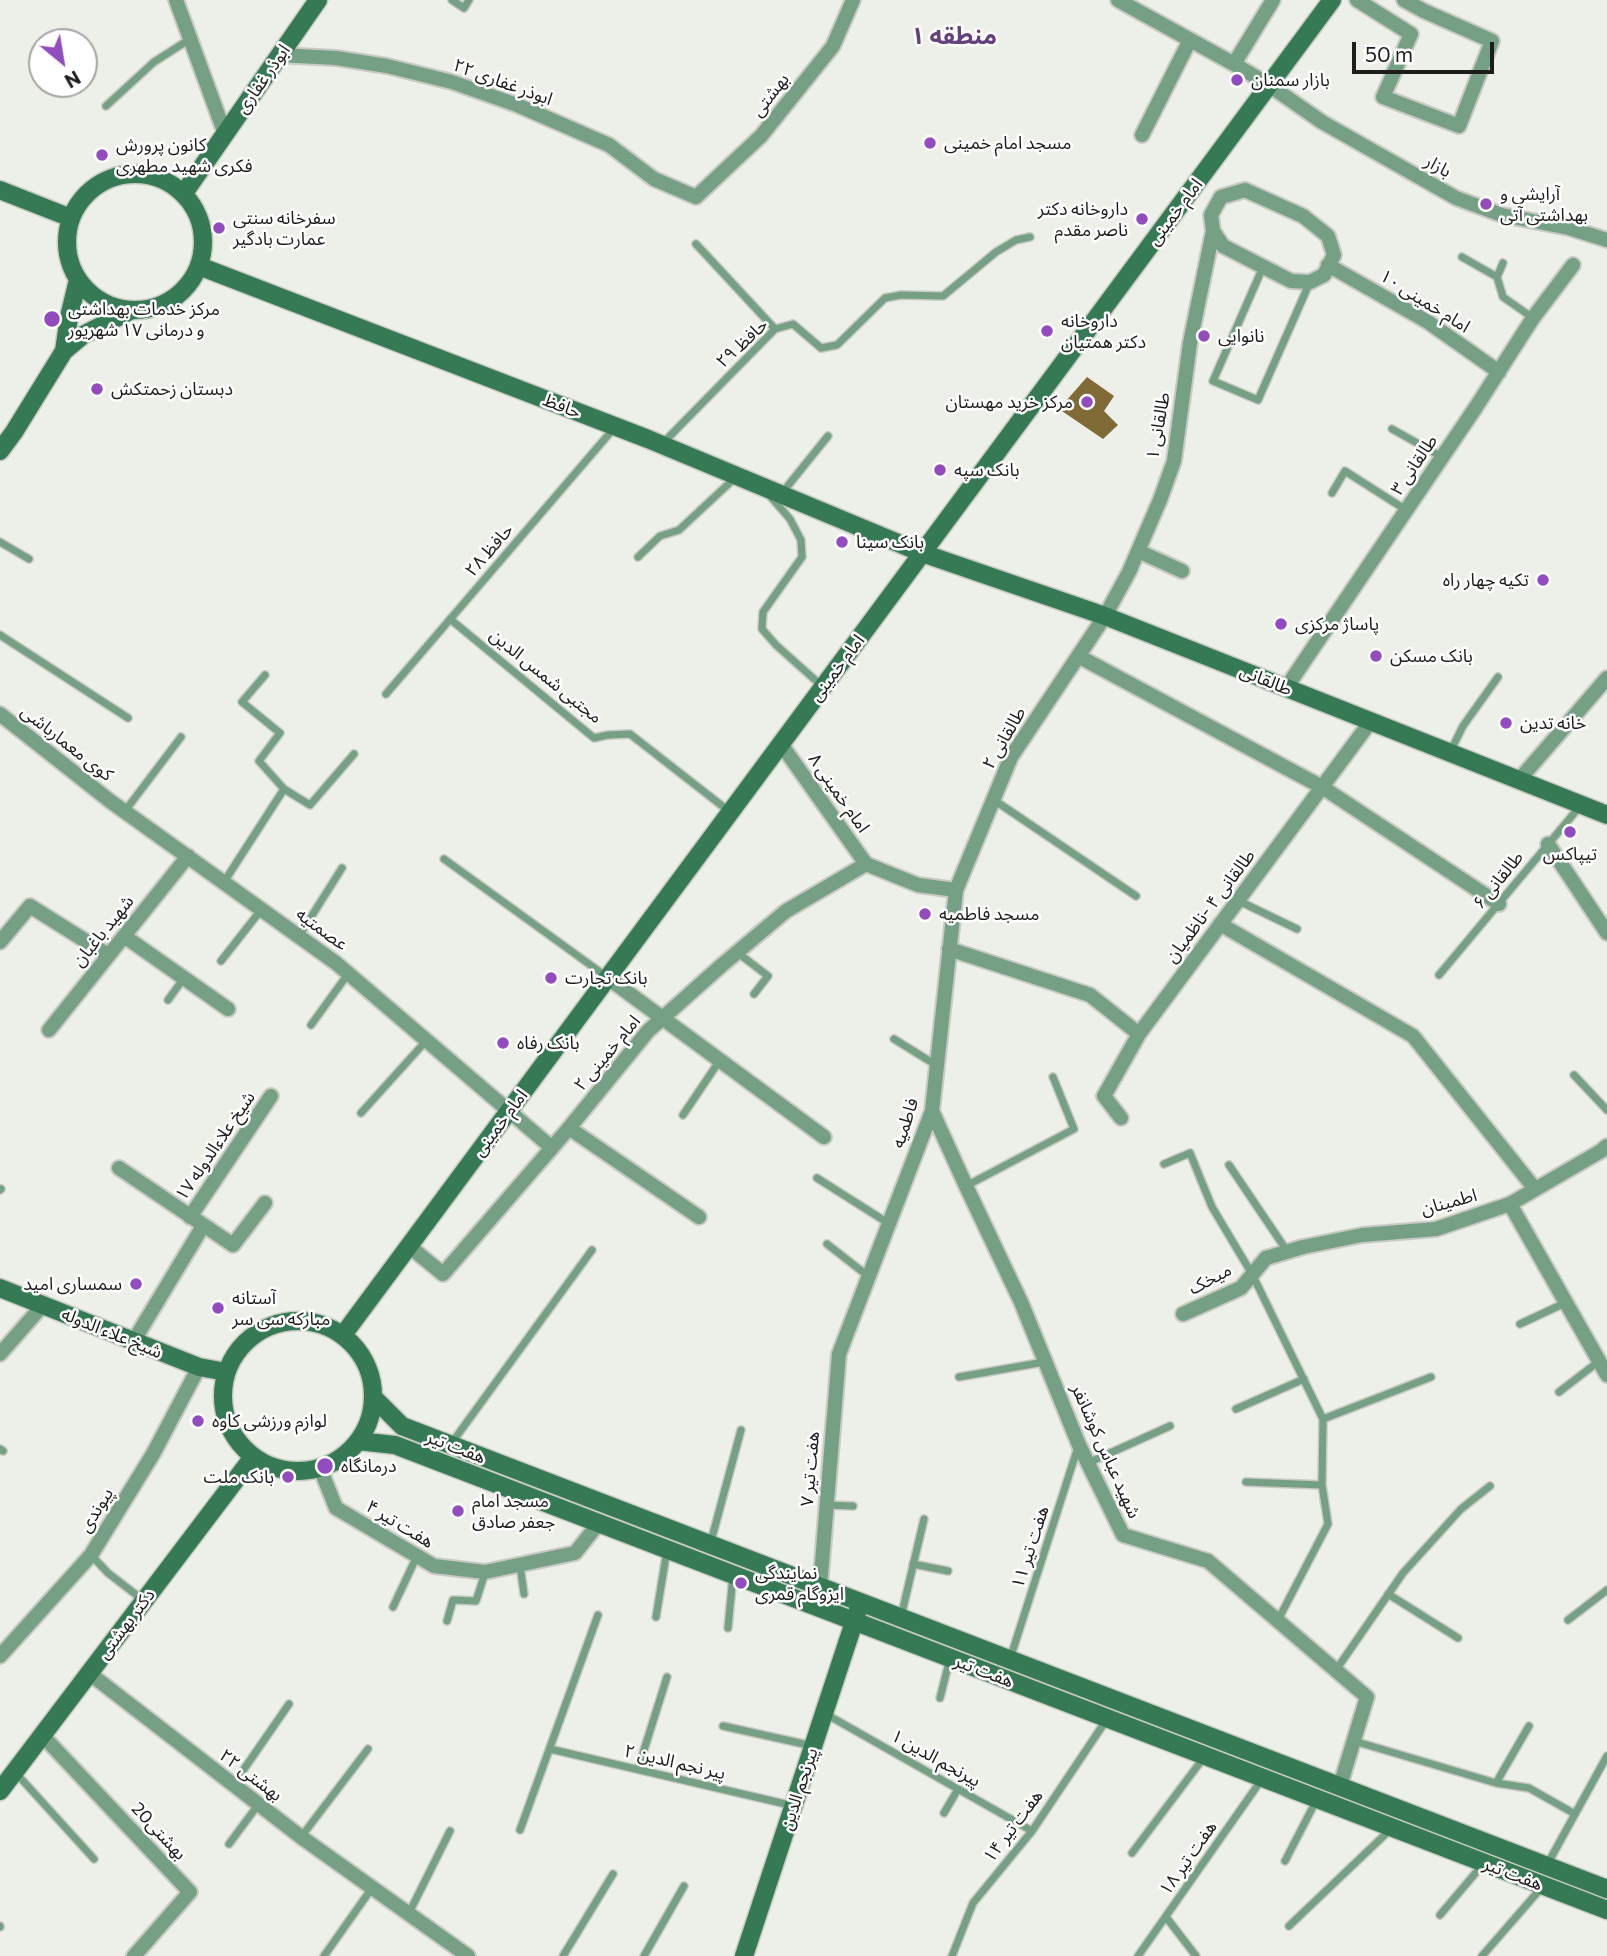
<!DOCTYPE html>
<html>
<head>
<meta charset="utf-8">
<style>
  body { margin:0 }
  #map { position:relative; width:1607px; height:1956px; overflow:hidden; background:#edf0e8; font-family:Commissioner,sans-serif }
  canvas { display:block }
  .north { position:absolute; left:28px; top:28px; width:70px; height:70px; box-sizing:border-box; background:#fff; border:2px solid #a5a5a4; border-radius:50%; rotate:150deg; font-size:19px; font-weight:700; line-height:28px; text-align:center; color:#1d1e1b }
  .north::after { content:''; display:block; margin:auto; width:24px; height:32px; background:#924cc0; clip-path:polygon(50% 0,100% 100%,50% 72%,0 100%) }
  .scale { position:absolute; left:1352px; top:42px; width:142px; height:32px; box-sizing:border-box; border:4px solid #1d1e1b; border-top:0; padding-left:9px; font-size:21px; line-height:24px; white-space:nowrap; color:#1d1e1b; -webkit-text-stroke:5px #fff; paint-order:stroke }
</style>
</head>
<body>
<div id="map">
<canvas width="1607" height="1956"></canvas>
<div class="north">N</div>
<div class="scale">50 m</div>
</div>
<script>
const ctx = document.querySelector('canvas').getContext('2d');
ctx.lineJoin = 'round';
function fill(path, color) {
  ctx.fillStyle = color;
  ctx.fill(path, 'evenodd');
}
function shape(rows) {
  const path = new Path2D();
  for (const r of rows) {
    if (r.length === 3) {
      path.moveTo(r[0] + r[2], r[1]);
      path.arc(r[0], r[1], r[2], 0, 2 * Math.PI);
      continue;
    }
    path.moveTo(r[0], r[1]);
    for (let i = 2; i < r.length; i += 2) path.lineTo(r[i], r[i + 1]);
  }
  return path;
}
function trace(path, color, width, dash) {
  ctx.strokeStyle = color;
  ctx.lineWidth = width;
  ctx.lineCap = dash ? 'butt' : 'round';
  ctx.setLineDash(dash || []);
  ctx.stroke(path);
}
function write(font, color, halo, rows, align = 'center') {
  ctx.font = font + ' Commissioner,"Noto Sans Arabic",sans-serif';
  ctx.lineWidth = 5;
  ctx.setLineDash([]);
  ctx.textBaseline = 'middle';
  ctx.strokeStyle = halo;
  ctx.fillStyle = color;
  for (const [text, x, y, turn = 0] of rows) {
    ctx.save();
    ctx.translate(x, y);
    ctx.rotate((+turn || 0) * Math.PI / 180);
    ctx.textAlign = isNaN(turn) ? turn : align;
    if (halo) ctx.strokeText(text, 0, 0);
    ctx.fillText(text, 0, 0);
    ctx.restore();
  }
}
const building = shape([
  [1087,377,1114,396,1104,411,1118,425,1103,439,1059,409]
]);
const lane = shape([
  [452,0,464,8,469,0],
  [106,106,154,62,190,39],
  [696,244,775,329],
  [1462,257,1497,277,1503,297,1533,318],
  [1263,267,1213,381,1258,400,1310,282],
  [1497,277,1503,263],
  [1392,429,1442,457],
  [662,444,775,329,793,324,821,348,837,345,885,298,901,295,943,296,996,252,1016,240,1030,237],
  [782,493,828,436],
  [1332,493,1345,471,1406,510],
  [770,496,790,519,801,540,802,557,763,612,762,629,776,645,823,687],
  [0,542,29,559],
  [638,557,660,536,679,530,737,476],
  [450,619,594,738,608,735,630,734,730,812],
  [0,635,128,718],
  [386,694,615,427],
  [1450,752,1463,726,1498,677],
  [284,789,310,805,354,754],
  [994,800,1136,896],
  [125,811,181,737],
  [444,859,607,977],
  [224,882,284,789,259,761,280,733,242,702,265,675],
  [1239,901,1297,929],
  [299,936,342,868],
  [738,953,768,976,754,994],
  [221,961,261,910],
  [1439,975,1581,805],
  [168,1000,184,978],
  [311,1025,348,974],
  [894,1039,936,1065],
  [1574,1075,1607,1110],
  [361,1113,426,1041],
  [683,1115,720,1060],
  [1164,1164,1190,1153,1212,1207,1252,1274,1323,1419,1322,1485,1328,1524,1278,1620],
  [1229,1165,1287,1251],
  [817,1178,888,1223],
  [966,1186,1074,1129,1053,1077],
  [0,1190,1,1189],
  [827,1244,868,1276],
  [1520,1324,1565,1303],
  [959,1377,1044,1362],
  [1559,1392,1598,1362],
  [1236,1409,1304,1379],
  [1323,1419,1431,1377],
  [451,1444,592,1250],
  [0,1449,3,1451],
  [1088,1463,1170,1426],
  [1246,1482,1322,1485],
  [827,1505,853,1506],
  [710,1545,741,1430],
  [91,1555,108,1573,143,1600],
  [913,1564,948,1571],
  [520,1565,524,1594],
  [1388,1594,1458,1638],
  [393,1607,417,1556],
  [656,1617,667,1550],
  [901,1617,924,1519],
  [1568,1620,1607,1590],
  [447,1621,453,1600,476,1601,485,1573],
  [728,1628,733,1575],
  [1010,1659,1078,1447],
  [1336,1670,1403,1573,1461,1509,1490,1486],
  [940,1698,950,1658],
  [824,1713,1032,1831],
  [723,1726,813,1746],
  [1354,1741,1496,1783,1529,1788,1575,1814],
  [550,1749,794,1806],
  [638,1769,667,1677],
  [15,1772,94,1859],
  [1496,1783,1529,1726],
  [233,1785,289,1704],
  [944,1813,958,1789],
  [520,1830,598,1615],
  [301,1837,368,1749],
  [229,1844,258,1805],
  [1132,1853,1205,1756],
  [1285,1861,1317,1799],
  [1547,1865,1607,1756],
  [409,1913,450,1831],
  [1440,1915,1484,1863],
  [1166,1917,1196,1956],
  [0,1926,0,1927],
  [1289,1926,1392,1828],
  [324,1956,372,1888],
  [563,1956,613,1874],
  [644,1956,684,1886],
  [952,1956,973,1903,1032,1831,1107,1719],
  [1138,1956,1262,1779],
  [1482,1956,1543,1886]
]);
const street = shape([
  [176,0,225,134],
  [1118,0,1234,64],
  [1273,0,1234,64,1269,85,1322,122,1456,198,1502,215,1569,228,1607,240],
  [1357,0,1411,34,1383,97,1459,126,1492,41,1424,11,1404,0],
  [279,55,336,58,387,66,452,82,517,105,609,145,654,179,696,197,761,136,833,46,853,0],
  [1142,135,1190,40],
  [1245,190,1303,216,1328,236,1334,255,1324,275,1310,282,1291,281,1223,246,1213,231,1211,215,1221,197,1245,190],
  [1328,265,1428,322,1499,372],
  [1138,551,1182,571],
  [1078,656,1322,787,1499,904],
  [1286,688,1476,407,1533,318,1573,265],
  [0,714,110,801,336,963,551,1147],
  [781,744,866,864],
  [1519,780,1607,678],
  [1548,844,1607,933],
  [866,864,918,885,956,890],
  [1220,924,1413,1036,1535,1189],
  [124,936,228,1009],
  [0,942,30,906,108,955],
  [949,949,1090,995,1139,1034],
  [608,978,824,1137],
  [49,1030,188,856],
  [932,1111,966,1186,1021,1302,1079,1445,1123,1535,1208,1561,1367,1697,1340,1786],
  [1121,1118,1104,1096,1139,1034,1371,721],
  [569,1128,699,1217],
  [119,1168,233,1245,265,1203],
  [1510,1204,1607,1375],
  [190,1217,271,1096],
  [409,1246,443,1274,569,1128,648,1031,722,965,786,911,866,864],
  [1183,1314,1241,1288,1266,1258,1303,1247,1362,1235,1436,1229,1510,1204,1601,1151,1607,1146],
  [133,1342,203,1226],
  [0,1354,43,1305],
  [320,1468,336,1508,434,1566,485,1572,575,1553,599,1523],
  [820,1587,839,1354,932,1111,956,890,1011,757,1105,616,1129,572,1160,500,1174,461,1190,343,1213,231],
  [0,1656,91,1555,153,1454,199,1367],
  [89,1673,301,1837,468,1956],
  [42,1735,190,1892,134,1956]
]);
const secondary = shape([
  [135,242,68],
  [0,190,71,218],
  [184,193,318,0],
  [199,266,648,439,922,553,1105,616,1607,815],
  [78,280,69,317,64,351,83,335,132,310],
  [0,451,14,432,64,351],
  [0,1288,199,1367,226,1372],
  [298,1396,75],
  [343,1335,1332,0],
  [373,1397,402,1426,1607,1889],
  [358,1441,395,1445,1607,1910],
  [0,1791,253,1457],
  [744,1956,858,1610]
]);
const markers = [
  [1237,80,7,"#924cc0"],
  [930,143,7,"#924cc0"],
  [102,155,7,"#924cc0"],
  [1486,204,7,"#924cc0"],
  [1142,219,7,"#924cc0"],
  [219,228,7,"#924cc0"],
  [52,319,9,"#924cc0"],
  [1047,331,7,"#924cc0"],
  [1204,336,7,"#924cc0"],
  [97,389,7,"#924cc0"],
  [1087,402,7,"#924cc0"],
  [940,470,7,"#924cc0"],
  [842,542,7,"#924cc0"],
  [1543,580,7,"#924cc0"],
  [1281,624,7,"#924cc0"],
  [1376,656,7,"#924cc0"],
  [1506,723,7,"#924cc0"],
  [1570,832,7,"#924cc0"],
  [925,914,7,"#924cc0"],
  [551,978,7,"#924cc0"],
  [503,1043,7,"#924cc0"],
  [136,1284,7,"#924cc0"],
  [218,1308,7,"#924cc0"],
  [198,1421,7,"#924cc0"],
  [325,1466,9,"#924cc0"],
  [288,1477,7,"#924cc0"],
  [458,1511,7,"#924cc0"],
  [741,1583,7,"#924cc0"]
];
const streetNames = [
  ["ابوذر غفاری",263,79,-55],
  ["ابوذر غفاری ۲۲",503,82,20],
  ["بهشتی",770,95,-52],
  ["بازار",1438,166,29],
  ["امام خمینی",1175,212,-53],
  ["امام خمینی ۱۰",1425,301,32],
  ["حافظ ۲۹",742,343,-43],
  ["حافظ",562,406,21],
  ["طالقانی ۱",1158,426,-80],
  ["طالقانی ۳",1414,465,-56],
  ["حافظ ۲۸",489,550,-49],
  ["امام خمینی",837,668,-53],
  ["مجتبی شمس الدین",546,676,39],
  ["طالقانی",1266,680,22],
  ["طالقانی ۲",1004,738,-60],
  ["کوی معمارباشی",67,743,38],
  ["امام خمینی ۸",839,793,55],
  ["طالقانی ۶",1498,880,-51],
  ["طالقانی ۴ -ناظمیان",1210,906,-53],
  ["عصمتیه",322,929,36],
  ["شهید باغبان",103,931,-51],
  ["امام خمینی ۲",607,1053,-50],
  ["امام خمینی",500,1123,-53],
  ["فاطمیه",905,1123,-72],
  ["شیخ علاءالدوله ۱۷",215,1146,-56],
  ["اطمینان",1449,1202,-15],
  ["میخک",1210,1279,-28],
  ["شیخ علاء الدوله",112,1333,22],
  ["هفت تیر",456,1447,21],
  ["شهید عباس کوشانفر",1106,1451,66],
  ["هفت تیر ۷",810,1469,-85],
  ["پیوندی",96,1510,-58],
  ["هفت تیر ۴",400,1524,31],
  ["هفت تیر ۱۱",1030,1547,-72],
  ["دکتر بهشتی",126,1624,-53],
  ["هفت تیر",984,1671,21],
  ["پیرنجم الدین ۱",936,1758,29],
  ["پیر نجم الدین ۲",675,1762,13],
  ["بهشتی ۲۲",251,1775,37],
  ["پیرنجم الدین",799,1789,-72],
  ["هفت تیر ۱۴",1013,1826,-53],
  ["بهشتی20",159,1831,47],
  ["هفت تیر ۱۸",1188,1858,-55],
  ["هفت تیر",1513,1874,21]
];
const poiNames = [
  ["بازار سمنان",1251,80],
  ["مسجد امام خمینی",944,143],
  ["کانون پرورش",116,145],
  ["فکری شهید مطهری",116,166],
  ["آرایشی و",1500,194],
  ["بهداشتی آتی",1500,215],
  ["داروخانه دکتر",1128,209,"right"],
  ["ناصر مقدم",1128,230,"right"],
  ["سفرخانه سنتی",233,218],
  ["عمارت بادگیر",233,239],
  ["مرکز خدمات بهداشتی",68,309],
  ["و درمانی ۱۷ شهریور",68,330],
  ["داروخانه",1061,321],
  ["دکتر همتیان",1061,342],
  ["نانوایی",1218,336],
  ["دبستان زحمتکش",111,389],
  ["مرکز خرید مهستان",1073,402,"right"],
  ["بانک سپه",954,470],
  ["بانک سینا",856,542],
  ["تکیه چهار راه",1529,580,"right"],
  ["پاساژ مرکزی",1295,624],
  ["بانک مسکن",1390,656],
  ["خانه تدین",1520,723],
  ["تیپاکس",1570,854,"center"],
  ["مسجد فاطمیه",939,914],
  ["بانک تجارت",565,978],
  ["بانک رفاه",517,1043],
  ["سمساری امید",122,1284,"right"],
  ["آستانه",232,1298],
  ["مبارکه سی سر",232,1319],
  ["لوازم ورزشی کاوه",212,1421],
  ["درمانگاه",341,1466],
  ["بانک ملت",274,1477,"right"],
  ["مسجد امام",472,1501],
  ["جعفر صادق",472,1522],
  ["نمایندگی",755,1573],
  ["ایزوگام قمری",755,1594]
];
const districtNames = [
  ["منطقه ۱",954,36]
];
fill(building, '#806b37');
trace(lane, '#c8cac3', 10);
trace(street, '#c8cac3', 18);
trace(secondary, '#c8cac3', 21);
trace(lane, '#76a086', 7);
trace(street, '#76a086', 14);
trace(secondary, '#357a55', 18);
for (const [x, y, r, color] of markers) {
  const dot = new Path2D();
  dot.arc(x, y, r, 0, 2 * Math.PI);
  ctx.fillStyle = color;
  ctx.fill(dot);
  trace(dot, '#fff', 2.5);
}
write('18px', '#1d1e1b', '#fff', streetNames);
write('18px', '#1d1e1b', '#fff', poiNames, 'left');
write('bold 24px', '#64427c', '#fff', districtNames);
</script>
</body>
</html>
